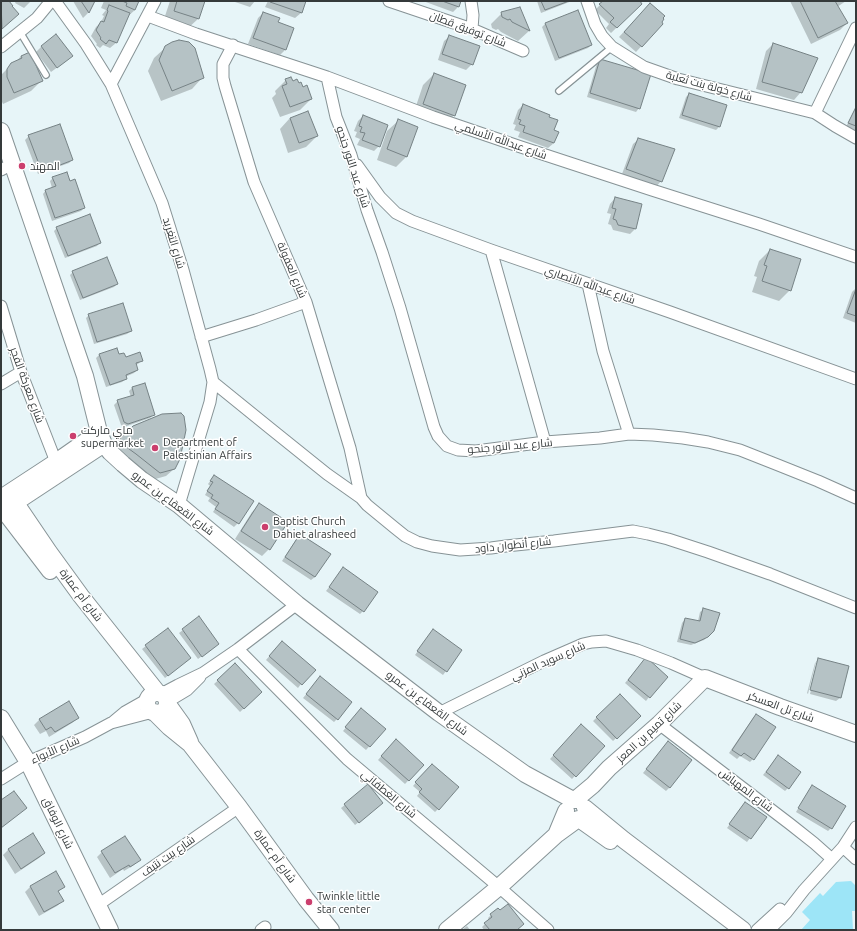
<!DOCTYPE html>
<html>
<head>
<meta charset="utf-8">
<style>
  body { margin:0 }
  #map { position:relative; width:857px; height:931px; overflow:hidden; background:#e7f5f8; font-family:Ubuntu,sans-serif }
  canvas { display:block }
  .frame { position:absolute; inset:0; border:2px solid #353a3b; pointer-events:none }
</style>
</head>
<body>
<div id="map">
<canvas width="857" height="931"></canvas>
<div class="frame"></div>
</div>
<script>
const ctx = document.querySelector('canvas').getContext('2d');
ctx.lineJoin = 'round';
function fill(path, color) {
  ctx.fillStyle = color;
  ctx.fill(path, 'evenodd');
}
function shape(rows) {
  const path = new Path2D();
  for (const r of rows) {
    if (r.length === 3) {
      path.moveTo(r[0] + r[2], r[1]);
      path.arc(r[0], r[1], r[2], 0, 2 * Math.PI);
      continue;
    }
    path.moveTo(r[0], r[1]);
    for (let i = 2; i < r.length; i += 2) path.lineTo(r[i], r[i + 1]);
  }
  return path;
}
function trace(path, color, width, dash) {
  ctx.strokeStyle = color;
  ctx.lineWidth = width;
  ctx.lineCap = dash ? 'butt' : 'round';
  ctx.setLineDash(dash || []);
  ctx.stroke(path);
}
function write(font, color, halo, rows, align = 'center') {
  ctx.font = font + ' Ubuntu,Cairo,sans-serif';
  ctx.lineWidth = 3;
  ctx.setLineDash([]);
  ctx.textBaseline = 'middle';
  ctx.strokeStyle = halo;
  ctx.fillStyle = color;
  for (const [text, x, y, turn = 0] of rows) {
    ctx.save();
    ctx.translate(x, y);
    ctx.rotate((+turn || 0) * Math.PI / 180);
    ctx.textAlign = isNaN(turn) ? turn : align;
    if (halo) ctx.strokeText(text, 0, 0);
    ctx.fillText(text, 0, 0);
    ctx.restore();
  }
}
const green = shape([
  [851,881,856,886,856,911,852,911,853,930,801,930,810,920,802,912,820,893,823,896,836,882]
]);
const shadow = shape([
  [1,1,8,1,11,6,13,19,1,29],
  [16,1,31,1,24,8,15,3],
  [73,1,93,1,88,13,83,18],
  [104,1,138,1,135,10,127,17,116,43,110,48,103,45,100,48,96,45,97,44,91,36,96,27,101,22,104,16,102,15,106,10,101,8],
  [170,1,204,1,198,19,187,29,163,22],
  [232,1,255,1,250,7],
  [268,1,305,1,301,13,295,18,265,7],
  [423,1,460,1,458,7,453,12],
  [537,1,572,1,541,13],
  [604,1,638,1,641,4,611,33,606,28,609,24,595,10],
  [790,1,846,1,837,7,847,23,840,30,811,44],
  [519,9,529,31,518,41,501,32,498,29,496,30,492,28,491,24,502,13],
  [645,9,662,24,636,52,619,37],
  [578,11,591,45,588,48,555,61,542,27,545,24],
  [263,13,277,23,293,28,285,50,280,55,248,44,258,18],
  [56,35,72,56,66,61,51,72,36,52,41,47],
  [450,36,472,64,466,70,438,60,444,41],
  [773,44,801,92,794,100,756,89,766,51],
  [166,47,202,78,192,89,161,101,148,71,154,58],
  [30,53,42,80,31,91,3,104,1,100,1,75,12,64,16,62,21,56],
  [601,60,639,108,636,112,587,97,597,63],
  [434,74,454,115,443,126,413,115,423,85],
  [286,80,298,84,311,99,300,110,280,117,272,98,276,94,275,91],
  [689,94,726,106,719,127,716,130,679,118,686,97],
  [523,105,548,118,553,131,554,143,548,148,518,137,520,132,514,130,516,125,513,124,518,110],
  [856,106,856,131,846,127],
  [363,116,379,146,374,151,357,145,360,139,355,137,357,132,354,131,358,121],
  [290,118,317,136,306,147,288,153,280,129],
  [398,121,407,156,396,167,377,160,387,131],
  [29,136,72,160,69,163,38,174,25,140],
  [639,139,661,181,656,187,622,174,633,144],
  [53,178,70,182,84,208,81,211,52,221,43,194,46,190,52,188,50,181],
  [615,198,635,229,630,234,613,230,611,225,608,224,611,214,607,213,610,204],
  [57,228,100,242,97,246,65,258,54,231],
  [770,250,790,290,779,301,752,292,757,277,754,276,759,261],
  [73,272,117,284,114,287,80,300,70,275],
  [856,288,856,323,843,318,852,292],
  [89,315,131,331,127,334,94,344,86,318],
  [99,355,118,356,125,359,142,360,138,364,135,365,137,370,134,373,125,377,126,379,122,382,106,387,96,358],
  [132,388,153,415,150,418,124,427,121,425,114,405,118,401,131,397,129,391],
  [133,427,174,469,166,476,152,480,112,449],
  [214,476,253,501,238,523,234,527,213,512,216,507,208,501,210,498,205,495,210,486,208,484],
  [259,505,269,549,262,556,235,539,252,512],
  [301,535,330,554,315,577,311,580,282,561,297,538],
  [343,569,363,611,360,614,326,591],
  [704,609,713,631,704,640,691,645,677,642,682,623,685,619,698,621,700,612],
  [199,618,215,647,198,659,179,633],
  [168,629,190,658,165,678,142,649],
  [430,634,446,671,443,675,415,655],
  [279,645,301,684,298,688,266,660],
  [819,659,840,698,836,701,810,694,818,662,816,662,808,694,807,693,815,663],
  [643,662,649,697,646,701,625,683],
  [235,665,261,692,240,712,214,684],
  [317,681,337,719,334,722,303,698],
  [620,695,639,716,613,741,593,721],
  [358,713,385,729,366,750,343,731],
  [756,715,753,759,750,762,740,756,737,759,729,753,753,718],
  [78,718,72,723,49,737,46,731,40,734,34,725,40,719],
  [581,725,603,746,572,779,550,759],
  [392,744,423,765,405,784,378,760],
  [665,746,670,787,666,791,643,773],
  [775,760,788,788,785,791,763,775],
  [428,768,438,809,435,812,417,796,420,792,413,786],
  [368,786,379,806,355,825,341,808],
  [812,787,831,828,828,831,796,812,809,790],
  [742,807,765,818,747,842,727,828],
  [32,835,44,853,39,858,15,874,3,855,8,850],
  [102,852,139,859,134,865,124,871,123,869,110,878,97,857],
  [30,887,64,887,58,892,63,901,57,906,39,916,25,892],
  [500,911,516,930,484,930,482,927,489,920,488,918,491,915],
  [467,926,470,930,462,930]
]);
const building = shape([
  [1,1,9,1,13,6,12,6,19,14,2,29,1,1],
  [81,1,95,1,89,13,81,1],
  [122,1,139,1,135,10,126,6,127,3,122,1],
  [177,1,205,1,199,19,174,11,177,1],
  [270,1,306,1,302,13,270,2,270,1],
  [442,1,461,1,459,7,442,1],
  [541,1,569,1,545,10,541,1],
  [603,1,640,1,642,4,617,28,610,22,614,18,599,4,603,1],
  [800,1,835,1,848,23,818,38,800,1],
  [650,3,665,16,663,18,664,19,662,22,663,24,642,47,624,32,650,3],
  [109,5,130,13,117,43,109,40,106,44,100,39,101,38,96,30,101,21,104,22,108,11,107,10,109,5],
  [520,7,530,31,512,22,510,19,508,20,502,17,501,12,520,7],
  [578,10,592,45,559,58,545,23,578,10],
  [263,12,280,18,278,22,294,28,286,50,253,38,263,12],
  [56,34,73,56,57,68,41,46,56,34],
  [449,35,480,46,473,65,442,54,449,35],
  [179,40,189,42,195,48,204,78,172,91,159,60,165,46,172,42,179,40],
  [773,43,818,58,802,93,762,82,773,43],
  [30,52,43,81,14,93,7,77,7,69,11,63,22,58,21,56,30,52],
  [600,59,651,74,640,109,590,93,600,59],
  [434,73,466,85,455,116,423,104,434,73],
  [291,77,293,81,297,79,299,83,301,82,303,87,307,85,312,99,290,107,282,86,287,84,285,79,291,77],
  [689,93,727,105,720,127,682,115,689,93],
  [523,104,550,115,549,117,558,120,554,130,559,132,554,143,523,132,525,126,519,124,521,120,518,119,523,104],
  [856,107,856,126,848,123,856,107],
  [308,111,318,136,299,143,290,118,308,111],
  [363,115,388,125,380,147,362,140,365,133,360,132,362,127,359,126,363,115],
  [398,119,418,127,407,157,387,149,398,119],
  [60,124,73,160,42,172,28,135,60,124],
  [638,138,675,149,662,182,626,169,638,138],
  [67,172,70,181,75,179,85,208,55,218,45,190,56,186,52,177,67,172],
  [615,197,642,204,636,229,618,225,616,220,613,219,616,209,612,208,615,197],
  [90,214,101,243,68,256,56,227,90,214],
  [770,249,801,259,791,291,762,281,767,266,764,265,770,249],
  [107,257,118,284,83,298,72,271,107,257],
  [856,289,856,316,847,313,856,289],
  [123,303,132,331,97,342,88,314,123,303],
  [117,348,119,354,124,353,126,357,140,352,143,361,136,363,138,370,126,375,127,379,110,385,99,354,117,348],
  [145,383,155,415,128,424,124,422,117,400,134,395,132,387,145,383],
  [181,413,184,416,186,430,180,459,175,469,160,473,136,454,118,441,133,426,162,414,181,413],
  [214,475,254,501,239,524,215,509,219,503,211,498,213,495,207,491,213,482,210,481,214,475],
  [259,503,288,522,270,550,241,531,259,503],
  [300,534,331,554,315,577,285,557,300,534],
  [343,567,378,592,364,612,329,587,343,567],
  [703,608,720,613,714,631,708,637,695,643,680,639,685,618,700,621,703,608],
  [199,616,219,644,202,657,182,629,199,616],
  [168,628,191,658,168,676,145,645,168,628],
  [433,629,462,650,447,672,417,651,433,629],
  [282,641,316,670,302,685,269,656,282,641],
  [646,657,668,677,650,698,628,680,646,657],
  [818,658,849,666,841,698,810,690,818,658],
  [235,663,262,692,244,709,217,680,235,663],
  [320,676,352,702,338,720,306,694,320,676],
  [620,694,641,716,617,739,596,717,620,694],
  [69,701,79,718,55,732,51,727,46,730,39,719,69,701],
  [361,708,386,729,370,747,345,727,361,708],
  [756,714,776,727,754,760,744,753,741,756,732,750,756,714],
  [581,724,605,746,576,777,553,755,581,724],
  [396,739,424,765,409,781,381,756,396,739],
  [668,741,692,760,670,788,646,769,668,741],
  [778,755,801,772,789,789,766,772,778,755],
  [432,764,459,787,439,810,419,792,422,789,415,782,432,764],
  [368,784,383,803,359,823,344,804,368,784],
  [812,785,846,806,832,829,798,808,812,785],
  [14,791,27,808,1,828,1,800,14,791],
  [745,802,767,817,751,839,729,824,745,802],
  [33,833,45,853,21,869,8,849,33,833],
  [125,836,141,860,130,867,129,865,115,873,101,851,125,836],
  [56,871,65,887,58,891,64,901,44,912,30,886,56,871],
  [508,904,524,924,517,930,490,930,484,923,492,917,490,914,498,908,500,910,508,904]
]);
const lane = shape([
  [20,32,46,75],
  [559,91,612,47]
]);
const street = shape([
  [55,1,86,44,111,84,162,203,183,270,210,369,213,382,210,402,179,505],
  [389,1,472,29,523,51],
  [471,1,473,15,472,29],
  [587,1,595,24,602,36,612,47,644,67,678,79,815,113,835,126,856,138],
  [148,16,196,34,327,77,433,117,521,147,652,190,759,224,856,257],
  [233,45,223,64,223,78,225,86,254,182,306,302,350,448,361,498],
  [1,47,37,18,51,1],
  [327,77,336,117,351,155,367,210,382,252,400,308,434,427,438,436,447,446,458,450,476,451,545,442,600,438,629,434,653,435,683,438,708,442,740,450,778,465,818,481,856,498],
  [111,84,155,1],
  [815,113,856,28],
  [357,165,380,197,396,213,412,221,491,250,670,312,856,379],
  [1,170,12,164],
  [491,250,545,442],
  [588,284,603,351,629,434],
  [1,306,21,372,56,462],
  [201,337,256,320,306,302],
  [213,382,271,429,327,474,361,498,367,505,395,528,405,536,417,542,432,546,460,550,491,548,506,546,554,541,633,531,648,534,668,539,708,552,770,574,856,608],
  [1,384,21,372],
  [238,649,347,759,499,887,548,930],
  [161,694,178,685,203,673,238,649,297,604],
  [167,702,187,690,200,677],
  [439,713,544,661,583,644,592,642,606,641,613,643,637,650,671,663,705,678],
  [113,722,125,712,148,699],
  [659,724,790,824,814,843,832,859],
  [1,779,28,762,85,737,111,723,153,712],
  [843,847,856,859],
  [98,905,239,807],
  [261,930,265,927],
  [757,930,780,909],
  [769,930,786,913,804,890,843,847,856,827]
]);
const secondary = shape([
  [1,131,85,376,99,432,104,444,110,452,123,464,142,480,179,505,297,604,439,713,525,774,573,800],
  [9,493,49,552,81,596,158,693],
  [1,498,56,462,99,432],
  [1,507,50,571],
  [7,508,104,444],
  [157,703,10],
  [167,703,182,724,190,742],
  [154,712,169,727,190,744,239,807,306,899,331,930],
  [1,718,28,762,110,930],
  [575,800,593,785,609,768,659,724,705,678,780,707,856,734],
  [585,808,624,840,743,930],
  [579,819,610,841],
  [556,835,566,811],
  [447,930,499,887,556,835,578,819]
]);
const markers = [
  [22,166,4,"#cb3e6d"],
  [73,436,4,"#cb3e6d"],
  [155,448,4,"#cb3e6d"],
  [265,527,4,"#cb3e6d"],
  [309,902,4,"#cb3e6d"]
];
const streetNames = [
  ["شارع توفيق قطان",468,29,21],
  ["شارع خولة بنت ثعلبة",709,86,15],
  ["شارع عبدالله الأسلمي",501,140,19],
  ["شارع عبد النور جنحو",353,167,72],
  ["شارع التغريد",174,243,73],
  ["شارع العفولة",292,270,67],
  ["شارع عبدالله الأنصاري",590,285,19],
  ["شارع معركة الفجر",27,385,70],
  ["شارع عبد النور جنحو",510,446,-5],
  ["شارع القعقاع بن عمرو",173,503,37],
  ["شارع أنطوان داود",513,545,-6],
  ["شارع أم عمارة",81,595,53],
  ["شارع سويد المزني",548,661,-24],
  ["شارع القعقاع بن عمرو",427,703,37],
  ["شارع تل العسكر",781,707,20],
  ["شارع تميم بن المعز",649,732,-43],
  ["شارع الأبواء",55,750,-24],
  ["شارع المهباش",746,790,37],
  ["شارع الغطفاني",389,794,40],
  ["شارع الوفاق",58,823,64],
  ["شارع بيت نتيف",168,856,-35],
  ["شارع أم عمارة",275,856,54]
];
const poiNames = [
  ["المهند",30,166],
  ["ماي ماركت",81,430],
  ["supermarket",81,443],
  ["Department of",163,442],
  ["Palestinian Affairs",163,455],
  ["Baptist Church",273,521],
  ["Dahiet alrasheed",273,534],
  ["Twinkle little",317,896],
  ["star center",317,909]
];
fill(green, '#9de5f7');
fill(shadow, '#0003');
fill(building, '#b5c2c5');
trace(building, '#768285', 1);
trace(lane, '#879396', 8);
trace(street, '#879396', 13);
trace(secondary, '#879396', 18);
trace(lane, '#fff', 5.5);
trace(street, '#fff', 11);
trace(secondary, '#fff', 16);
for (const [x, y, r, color] of markers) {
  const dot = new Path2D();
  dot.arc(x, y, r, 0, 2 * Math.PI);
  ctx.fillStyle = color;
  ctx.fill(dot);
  trace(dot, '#fff', 1.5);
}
write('11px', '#353a3b', '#fff', streetNames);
write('11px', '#353a3b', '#fff', poiNames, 'left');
</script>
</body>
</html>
